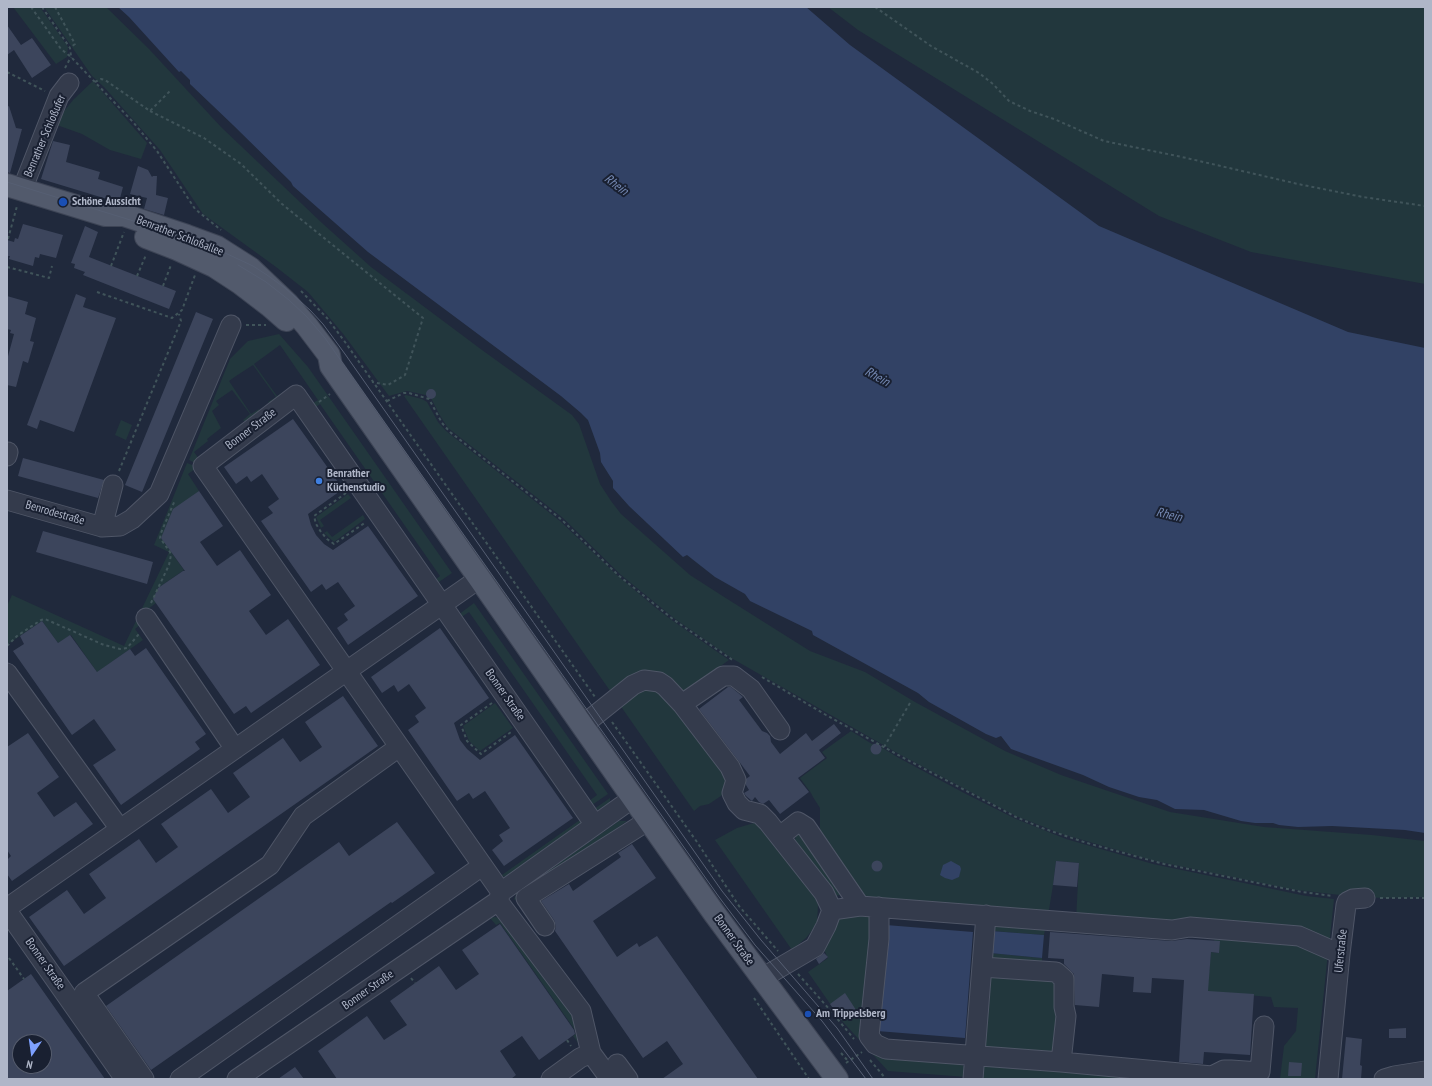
<!DOCTYPE html>
<html>
<head>
<meta charset="utf-8">
<style>
  body { margin:0 }
  #map { position:relative; width:1432px; height:1086px; overflow:hidden; background:#20293c; font-family:"PT Sans Narrow",sans-serif }
  canvas { display:block }
  .frame { position:absolute; inset:0; border:8px solid #afb6c8; pointer-events:none }
  .north { position:absolute; left:12px; top:1034px; width:40px; height:40px; box-sizing:border-box; background:#192031; border:1px solid #555c6d; border-radius:50%; rotate:193deg; font-size:11px; font-weight:700; line-height:16px; text-align:center; color:#afb6c8 }
  .north::after { content:''; display:block; margin:auto; width:14px; height:18px; background:#7da0ff; clip-path:polygon(50% 0,100% 100%,50% 72%,0 100%) }
</style>
</head>
<body>
<div id="map">
<canvas width="1432" height="1086"></canvas>
<div class="frame"></div>
<div class="north">N</div>
</div>
<script>
const ctx = document.querySelector('canvas').getContext('2d');
ctx.lineJoin = 'round';
function fill(path, color) {
  ctx.fillStyle = color;
  ctx.fill(path, 'evenodd');
}
function shape(rows) {
  const path = new Path2D();
  for (const r of rows) {
    if (r.length === 3) {
      path.moveTo(r[0] + r[2], r[1]);
      path.arc(r[0], r[1], r[2], 0, 2 * Math.PI);
      continue;
    }
    path.moveTo(r[0], r[1]);
    for (let i = 2; i < r.length; i += 2) path.lineTo(r[i], r[i + 1]);
  }
  return path;
}
function trace(path, color, width, dash) {
  ctx.strokeStyle = color;
  ctx.lineWidth = width;
  ctx.lineCap = dash ? 'butt' : 'round';
  ctx.setLineDash(dash || []);
  ctx.stroke(path);
}
function write(font, color, halo, rows, align = 'center') {
  ctx.font = font + ' "PT Sans Narrow",sans-serif';
  ctx.lineWidth = 4;
  ctx.setLineDash([]);
  ctx.textBaseline = 'middle';
  ctx.strokeStyle = halo;
  ctx.fillStyle = color;
  for (const [text, x, y, turn = 0] of rows) {
    ctx.save();
    ctx.translate(x, y);
    ctx.rotate((+turn || 0) * Math.PI / 180);
    ctx.textAlign = isNaN(turn) ? turn : align;
    if (halo) ctx.strokeText(text, 0, 0);
    ctx.fillText(text, 0, 0);
    ctx.restore();
  }
}
const green = shape([
  [13,7,40,7,68,47,67,57,56,64],
  [44,7,106,7,149,49,221,127,322,223,371,267,482,350,572,415,579,424,600,484,611,501,621,514,690,575,721,595,810,651,865,672,915,702,1005,751,1061,775,1170,812,1264,827,1372,835,1425,841,1425,897,1382,898,1349,896,1296,890,1155,861,1062,834,1016,816,899,754,733,659,675,619,621,575,563,518,448,428,439,414,430,396,407,391,389,396,344,335,308,292,276,267,203,214,160,150,104,87,92,76],
  [828,7,1425,7,1425,284,1251,252,1159,216,858,30],
  [93,81,147,143,141,159,110,150,82,134,54,124,73,100],
  [279,334,308,367,452,573,436,584,434,581,440,576,320,404,313,409,310,405,318,400,280,345,254,364,277,396,285,391,286,393,271,404,268,402,276,397,253,365,236,376,229,381,251,414,259,409,260,412,245,422,243,420,250,414,232,390,216,401,219,405,212,411,221,428,207,439,208,441,194,452,199,459,195,463,189,460,230,359,248,341],
  [406,395,422,399,427,402,438,422,446,431,560,521,618,576,656,608,673,621,729,660,680,695,654,684,723,765,727,787,721,796,709,804,700,806,694,811,404,396],
  [121,420,132,425,126,440,115,435],
  [187,463,192,465,195,469,188,474,199,491,161,538,184,570,158,588,156,603,148,609,141,624,135,629,143,640,106,666,167,772,71,635,58,643,42,621,8,644,7,643,7,606,12,595,124,646,169,552,154,545],
  [348,494,351,498,320,520,324,526,321,528,316,517],
  [363,515,365,519,334,542,324,533,327,531,332,537],
  [474,603,608,794,592,805,589,801,597,795,469,612,460,618,458,615],
  [495,703,513,728,480,751,469,741,463,726],
  [851,731,872,744,878,744,881,747,899,758,964,793,1016,819,1066,839,1153,864,1306,896,1334,899,1329,947,1076,920,1079,863,1056,861,1053,885,1049,910,1043,914,869,901,820,845,820,808,813,797,811,793,800,778,827,758,822,752],
  [610,798,610,803,606,806,598,810,594,809],
  [584,817,581,824,507,876,499,877],
  [619,821,627,821,515,900,514,899,517,893],
  [754,823,764,825,812,889,818,905,817,924,806,938,792,950,715,840,737,828],
  [799,833,842,893,841,895,834,896,832,893,795,840,796,836],
  [857,911,874,917,866,1040,961,1063,965,1068,966,1077,888,1071,842,1021,808,972,828,958,822,946,837,915],
  [495,917,500,918,581,1026,581,1042,579,1044,573,1036,577,1033,500,923,496,925,490,918],
  [1046,925,1044,935,992,931,990,953,1042,958,1043,970,986,966,989,926],
  [1215,936,1298,938,1328,952,1315,1079,1280,1079,1284,1046,1296,1031,1298,1008,1274,1007,1271,997,1207,992,1211,952,1218,953,1214,942],
  [985,970,1054,974,1063,984,1055,1053,983,1047],
  [990,1062,1186,1079,980,1078,980,1074,984,1067]
]);
const water = shape([
  [118,7,806,7,850,45,1099,226,1348,332,1425,348,1425,833,1405,830,1332,826,1298,827,1279,825,1273,823,1255,823,1241,821,1204,810,1175,809,1157,800,1139,797,1109,787,1083,775,1011,749,1001,736,996,738,986,734,929,702,918,693,813,635,812,631,750,601,745,594,715,577,687,555,683,557,629,506,613,488,613,481,601,462,600,453,588,420,581,413,561,396,368,252,293,186,291,182,233,125,190,84,190,80,181,71,179,72,129,17],
  [951,861,960,866,961,869,959,877,952,880,945,878,940,875,943,865],
  [886,925,973,932,965,1038,877,1031],
  [991,931,1044,935,1042,958,990,953]
]);
const building = shape([
  [7,25,21,45,32,38,51,65,32,78,14,50,7,55],
  [9,106,16,128,22,129,10,173,7,172,7,107],
  [53,141,70,145,66,162,100,172,98,179,123,187,119,202,107,200,107,199,41,179],
  [138,166,148,170,152,177,153,176,157,176,156,195,168,198,164,215,144,209,147,198,130,194],
  [23,224,63,235,56,258,40,254,39,258,35,257,33,266,9,259,10,256,7,256,7,240,14,242,15,238,18,239],
  [85,226,98,232,89,257,176,291,169,309,83,275,85,272,74,268,75,264,71,263],
  [76,294,86,298,83,307,116,318,74,432,40,420,37,429,27,425],
  [7,296,28,302,25,314,36,318,30,341,34,342,28,363,23,361,16,387,7,385,7,360,14,334,10,333,11,330,7,329],
  [196,312,213,319,142,492,125,485],
  [431,394,5],
  [293,419,343,489,308,514,311,525,316,535,324,544,333,550,368,526,418,596,348,645,337,628,348,620,344,614,355,606,338,582,326,590,322,584,311,592,261,521,273,513,268,507,279,499,262,474,251,482,247,476,236,484,224,467],
  [23,458,104,480,98,498,18,476],
  [199,491,223,526,200,542,217,566,240,550,271,595,249,611,266,635,288,619,320,665,251,713,246,706,234,714,153,599,158,588,183,571,185,571,161,538,173,509],
  [43,531,153,562,147,584,36,552],
  [42,621,58,643,70,635,97,672,130,649,135,656,146,648,206,734,195,742,200,749,121,805,93,765,116,750,94,719,72,735,13,651,24,644,20,636],
  [440,628,489,698,454,723,460,740,467,749,480,760,515,735,573,818,504,866,492,850,503,841,499,835,510,828,485,791,473,799,469,793,457,801,408,730,419,722,415,716,426,708,409,684,398,692,394,685,382,693,371,677],
  [728,687,731,687,743,697,739,700,762,731,767,733,770,736,771,742,780,754,806,733,812,741,834,724,841,733,819,750,825,758,798,778,809,792,780,814,769,800,763,804,759,802,755,797,752,801,746,796,744,793,749,790,746,785,746,779,750,776,699,709],
  [343,696,378,746,64,966,29,917,67,890,84,914,106,898,89,874,139,839,156,863,178,847,161,824,211,789,228,813,250,797,233,773,283,738,300,762,322,747,305,722],
  [28,733,59,777,37,793,54,817,76,802,93,824,12,881,7,874,7,860,11,856,7,850,7,747],
  [876,749,5.5],
  [397,822,435,873,392,903,391,902,151,1070,106,1006,339,842,349,856],
  [632,844,656,878,593,921,617,957,637,943,639,947,657,936,758,1079,662,1079,683,1064,667,1041,643,1058,555,931,556,926,554,920,541,901,569,884,573,891,621,857,618,853],
  [877,866,5.5],
  [1056,861,1079,863,1077,887,1053,885],
  [500,924,574,1030,575,1034,539,1060,522,1036,500,1051,516,1075,511,1079,337,1079,318,1051,367,1016,384,1040,407,1025,390,1001,439,966,456,990,479,974,462,950],
  [1050,932,1171,941,1187,939,1220,941,1219,953,1211,952,1208,991,1254,994,1250,1055,1204,1052,1203,1064,1179,1062,1184,980,1152,978,1151,993,1133,992,1134,977,1102,974,1099,1007,1075,1005,1074,974,1064,964,1064,959,1048,958],
  [824,953,828,957,819,964,816,959],
  [31,974,105,1079,7,1079,7,991],
  [20,1042,44,1042,44,1066,20,1066],
  [845,993,856,1010,841,1020,830,1004],
  [1406,1028,1406,1038,1389,1038,1389,1029],
  [1346,1037,1362,1039,1360,1065,1362,1066,1361,1079,1342,1079],
  [1289,1062,1302,1063,1301,1076,1288,1076],
  [295,1067,304,1079,278,1079]
]);
const path = shape([
  [31,7,61,49,71,57,133,122,157,151,195,209,221,230],
  [42,7,70,48,71,56],
  [55,7,75,44,70,48],
  [875,7,931,46,979,73,993,84,1009,101,1030,111,1054,119,1104,141,1182,157,1298,184,1363,197,1425,206],
  [65,68,71,57],
  [7,72,45,91],
  [95,82,101,79,105,80,150,111,170,91],
  [150,111,204,138,241,164,282,204,423,318,405,375,388,385,372,382],
  [8,239,17,206],
  [111,266,124,232],
  [7,267,49,278,52,266],
  [137,276,146,255],
  [163,286,171,265],
  [301,291,327,318,345,342,595,697],
  [97,292,172,318,182,310,195,275],
  [246,325,266,325],
  [387,401,404,393,409,393,429,399,442,423,450,432,562,520,618,575,674,620,734,661],
  [319,402,330,394],
  [119,471,181,321,179,314],
  [346,493,314,516,316,524,321,532,327,539,334,544,366,522],
  [151,603,169,565,171,555,170,552,160,538,161,533,175,500],
  [7,646,17,636,41,620,45,619,104,645,120,649,127,648,139,634],
  [762,677,826,715,900,756,1016,817,1042,828,1087,843,1164,864,1302,892,1333,896],
  [492,703,461,725,467,741,481,754,511,732],
  [612,722,697,842,739,906,778,951],
  [884,747,910,703],
  [1380,898,1425,898],
  [9,958,24,979],
  [798,974,830,1010,854,1039],
  [411,978,415,983],
  [754,998,809,1079],
  [567,1040,571,1046],
  [841,1053,848,1061],
  [870,1060,886,1079],
  [846,1063,862,1052]
]);
const minor = shape([
  [22,190,59,96,69,83],
  [7,456,8,452],
  [7,500,102,527,120,526,132,519,159,494,231,325],
  [102,527,113,485],
  [146,618,235,749],
  [7,673,120,829],
  [682,704,723,676,734,676,751,689,780,730],
  [583,725,633,685,644,680,659,682,665,686,682,704,730,767,736,780,732,793,737,803,744,810,760,814,768,822,824,893,832,910,826,926,815,947,762,978],
  [780,836,798,822,806,827,860,906],
  [501,892,203,466,296,395,595,825],
  [498,901,581,1011,591,1053,580,1058,551,1079],
  [7,907,10,915,125,1079],
  [879,907,879,939,869,1036,875,1044,886,1049,1061,1062,1212,1076,1224,1070,1231,1070,1260,1072,1264,1026],
  [7,908,480,578],
  [832,910,860,906,1172,930,1190,927,1299,936,1340,954],
  [545,926,526,898,649,820],
  [982,967,1056,972,1064,979,1064,1007,1066,1016,1061,1062],
  [591,1053,610,1079],
  [617,1064,628,1079],
  [144,1079,84,993,270,865,303,816,399,747],
  [180,1079,482,866],
  [237,1079,498,901,501,892,633,798],
  [973,1079,986,915],
  [1328,1079,1340,954,1346,905,1347,902,1353,899,1365,898],
  [1384,1079,1394,1076,1425,1071]
]);
const major = shape([
  [7,185,105,215,124,215,187,236,217,247,250,268,288,304,307,326,329,355,331,366,633,798,714,913,837,1079],
  [146,237,177,249,214,266,240,283,270,306,286,320]
]);
const tram = shape([
  [7,182,179,235,223,252,253,266,267,275,285,288,310,310,323,324,345,354,722,891,761,940,837,1028,873,1079],
  [238,265,266,282,289,300,307,317,325,338,719,897,755,945,822,1021,866,1079]
]);
const markers = [
  [63,202,5,"#1a4fb4"],
  [319,481,4,"#3f7fe0"],
  [808,1014,4,"#1a4fb4"]
];
const streetNames = [
  ["Benrather Schloßufer",45,136,-67],
  ["Benrather Schloßallee",180,236,21],
  ["Bonner Straße",251,429,-37],
  ["Benrodestraße",55,513,16],
  ["Bonner Straße",505,695,55],
  ["Bonner Straße",734,940,54],
  ["Uferstraße",1341,951,-84],
  ["Bonner Straße",45,964,55],
  ["Bonner Straße",368,990,-35]
];
const poiNames = [
  ["Schöne Aussicht",72,202],
  ["Benrather",327,474],
  ["Küchenstudio",327,488],
  ["Am Trippelsberg",816,1014]
];
const waterNames = [
  ["Rhein",616,185,37],
  ["Rhein",877,377,29],
  ["Rhein",1169,515,13]
];
fill(green, '#22373d');
fill(water, '#324265');
fill(building, '#3c455c');
trace(minor, '#4f5667', 21);
trace(major, '#3d4455', 24);
trace(path, '#40545a', 2, [3, 3]);
trace(minor, '#343b4c', 19);
trace(major, '#525a6c', 22);
trace(tram, '#565f73', 1);
for (const [x, y, r, color] of markers) {
  const dot = new Path2D();
  dot.arc(x, y, r, 0, 2 * Math.PI);
  ctx.fillStyle = color;
  ctx.fill(dot);
  trace(dot, '#192031', 1.5);
}
write('12px', '#afb6c8', '#192031', streetNames);
write('bold 12px', '#afb6c8', '#192031', poiNames, 'left');
write('italic 13px', '#7488b2', '#192031', waterNames);
</script>
</body>
</html>
